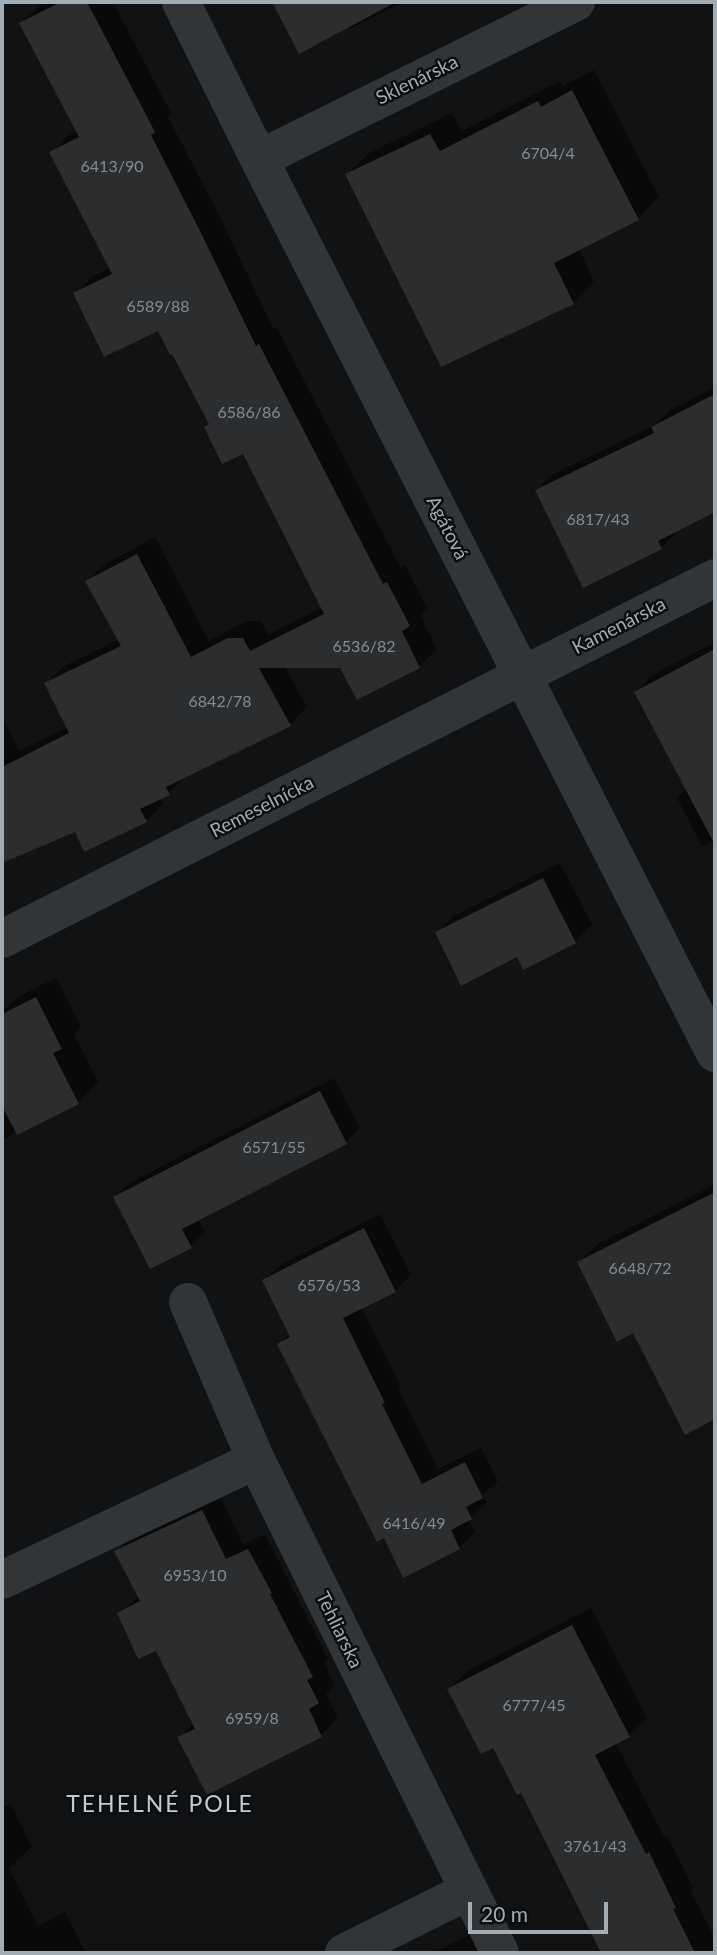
<!DOCTYPE html>
<html>
<head>
<meta charset="utf-8">
<style>
  body { margin:0 }
  #map { position:relative; width:717px; height:1955px; overflow:hidden; background:#111213; font-family:Lato,sans-serif }
  canvas { display:block }
  .frame { position:absolute; inset:0; border:4px solid #a2acb4; pointer-events:none }
  .scale { position:absolute; left:468px; top:1902px; width:140px; height:32px; box-sizing:border-box; border:4px solid #a2acb4; border-top:0; padding-left:9px; font-size:21px; line-height:24px; white-space:nowrap; color:#a2acb4; -webkit-text-stroke:5px #0c0d0e; paint-order:stroke }
</style>
</head>
<body>
<div id="map">
<canvas width="717" height="1955"></canvas>
<div class="frame"></div>
<div class="scale">20 m</div>
</div>
<script>
const ctx = document.querySelector('canvas').getContext('2d');
ctx.lineJoin = 'round';
function fill(path, color) {
  ctx.fillStyle = color;
  ctx.fill(path, 'evenodd');
}
function shape(rows) {
  const path = new Path2D();
  for (const r of rows) {
    path.moveTo(r[0], r[1]);
    for (let i = 2; i < r.length; i += 2) path.lineTo(r[i], r[i + 1]);
  }
  return path;
}
function trace(path, color, width, dash) {
  ctx.strokeStyle = color;
  ctx.lineWidth = width;
  ctx.lineCap = dash ? 'butt' : 'round';
  ctx.setLineDash(dash || []);
  ctx.stroke(path);
}
function write(font, color, halo, rows, align = 'center') {
  ctx.font = font + ' Lato,sans-serif';
  ctx.lineWidth = 5;
  ctx.setLineDash([]);
  ctx.textBaseline = 'middle';
  ctx.strokeStyle = halo;
  ctx.fillStyle = color;
  for (const [text, x, y, turn = 0] of rows) {
    ctx.save();
    ctx.translate(x, y);
    ctx.rotate((+turn || 0) * Math.PI / 180);
    ctx.textAlign = isNaN(turn) ? turn : align;
    if (halo) ctx.strokeText(text, 0, 0);
    ctx.fillText(text, 0, 0);
    ctx.restore();
  }
}
const shadow = shape([
  [47,2,113,2,171,113,168,117,218,213,274,330,277,328,401,568,405,565,427,608,420,615,437,649,419,667,285,667,307,707,290,725,187,775,169,793,160,797,163,804,146,821,75,830,2,861,2,715,19,751,68,727,46,683,64,666,119,639,87,581,105,564,155,537,209,641,247,621,261,621,268,635,323,607,243,452,210,423,159,329,75,294,93,276,111,267,52,153,69,135,78,131,21,23,39,6],
  [274,2,403,2,350,29,348,26,300,52],
  [594,70,659,197,638,219,579,249,594,281,573,303,348,174,369,153,452,113,462,131,560,81,563,86],
  [715,387,715,510,676,530,677,531,661,548,537,490,553,474,655,425,669,411],
  [715,642,715,841,702,847,677,798,687,788,636,692,652,675],
  [560,863,592,924,575,941,518,955,437,933,453,916],
  [56,978,81,1027,74,1034,98,1082,78,1102,2,1140,2,1038,6,1035,2,1026,2,1013,17,997],
  [334,1078,360,1128,346,1143,198,1219,205,1232,191,1246,115,1197,129,1183],
  [715,1184,715,1417,686,1432,634,1331,579,1263,599,1243],
  [380,1214,411,1275,395,1291,361,1307,400,1385,398,1388,438,1469,481,1448,498,1481,483,1495,487,1502,469,1519,475,1532,459,1548,385,1536,279,1344,290,1333,264,1281,280,1265],
  [219,1494,243,1544,265,1534,328,1659,324,1663,335,1685,326,1694,338,1718,321,1735,207,1792,180,1738,194,1723,156,1648,120,1614,139,1596,116,1552,133,1535],
  [591,1608,647,1718,629,1736,616,1743,664,1837,667,1835,693,1888,691,1891,715,1939,715,1953,603,1953,521,1791,494,1746,449,1689,467,1671],
  [11,1804,32,1847,9,1868,38,1926,65,1912,86,1953,2,1953,2,1808],
  [475,1932,487,1953,433,1953]
]);
const building = shape([
  [61,2,87,2,155,132,151,135,200,231,256,346,259,344,383,584,387,582,410,626,402,631,420,668,357,700,340,668,259,668,291,726,166,787,170,795,140,809,147,822,84,852,75,832,2,863,2,767,69,733,44,683,121,646,85,581,137,554,191,657,228,638,243,638,250,651,324,614,243,454,222,464,204,427,209,424,172,354,170,355,158,331,104,357,73,293,112,274,49,152,79,137,19,23],
  [272,2,396,2,299,54],
  [572,90,639,220,554,263,574,304,441,367,345,174,430,134,440,151,538,101,541,107],
  [715,394,715,512,658,541,662,549,583,588,535,490,654,433,651,427],
  [715,649,715,845,634,692],
  [543,878,576,943,523,970,517,957,461,986,435,932],
  [36,997,62,1049,53,1053,79,1104,17,1135,2,1106,2,1014],
  [320,1091,347,1144,182,1229,192,1248,150,1269,113,1197],
  [715,1192,715,1419,685,1435,633,1333,617,1342,577,1262],
  [364,1228,396,1292,343,1318,385,1403,382,1404,422,1484,465,1462,483,1498,466,1507,472,1519,451,1530,460,1549,403,1578,384,1538,377,1542,277,1344,290,1337,262,1280],
  [202,1510,226,1559,248,1549,272,1593,270,1594,313,1677,307,1680,319,1703,309,1709,322,1737,207,1795,177,1737,195,1729,156,1651,138,1659,117,1613,140,1601,114,1551],
  [572,1625,630,1737,595,1755,646,1854,649,1852,676,1908,673,1909,695,1953,601,1953,521,1793,517,1795,493,1748,481,1754,447,1689]
]);
const minor = shape([
  [181,2,259,159,715,1053],
  [259,159,576,2],
  [2,939,715,578],
  [188,1302,256,1460,500,1953],
  [2,1580,256,1460],
  [344,1953,468,1891]
]);
const numberNames = [
  ["6704/4",548,154],
  ["6413/90",112,167],
  ["6589/88",158,307],
  ["6586/86",249,413],
  ["6817/43",598,520],
  ["6536/82",364,647],
  ["6842/78",220,702],
  ["6571/55",274,1148],
  ["6648/72",640,1269],
  ["6576/53",329,1286],
  ["6416/49",414,1524],
  ["6953/10",195,1576],
  ["6777/45",534,1706],
  ["6959/8",252,1719],
  ["3761/43",595,1847]
];
const streetNames = [
  ["Sklenárska",417,80,-26],
  ["Agátová",447,528,63],
  ["Kamenárska",619,626,-27],
  ["Remeselnícka",262,807,-27],
  ["Tehliarska",339,1630,64]
];
const quarterNames = [
  ["TEHELNÉ POLE",160,1805]
];
fill(shadow, '#0007');
fill(building, '#2c2d2f');
trace(minor, '#323538', 38);
write('16px', '#848c93', null, numberNames);
write('19px', '#a2acb4', '#0c0d0e', streetNames);
ctx.letterSpacing = '2px';
write('23px', '#c3cad0', '#0c0d0e', quarterNames);
ctx.letterSpacing = '0px';
</script>
</body>
</html>
